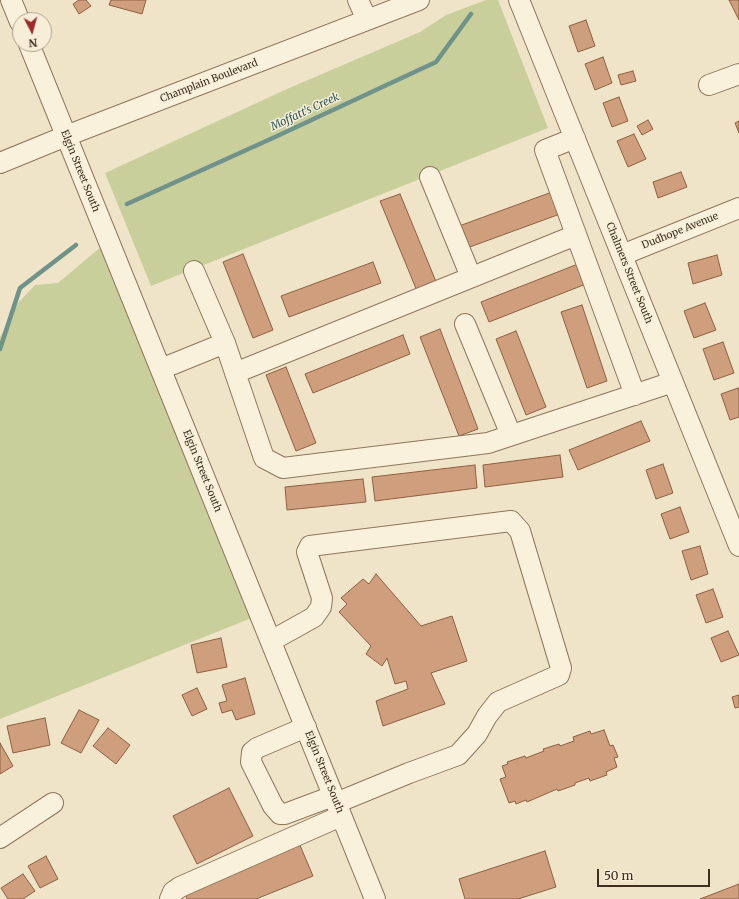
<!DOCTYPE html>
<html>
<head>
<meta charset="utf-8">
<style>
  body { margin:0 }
  #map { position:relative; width:739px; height:899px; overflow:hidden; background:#f0e4c8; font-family:Merriweather,serif }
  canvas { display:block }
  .north { position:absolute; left:12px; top:12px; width:40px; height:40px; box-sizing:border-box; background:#f7eed8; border:1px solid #ada18e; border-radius:50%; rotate:174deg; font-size:11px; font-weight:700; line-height:16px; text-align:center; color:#3d2e20 }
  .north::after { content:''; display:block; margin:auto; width:14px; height:18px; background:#9e2a2b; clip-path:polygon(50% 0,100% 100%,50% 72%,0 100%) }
  .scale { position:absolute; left:597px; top:869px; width:113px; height:18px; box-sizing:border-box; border:2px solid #3d2e20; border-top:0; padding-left:5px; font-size:12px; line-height:14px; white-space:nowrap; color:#3d2e20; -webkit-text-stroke:3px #f7eed8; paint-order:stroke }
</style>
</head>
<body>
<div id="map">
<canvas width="739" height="899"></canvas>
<div class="north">N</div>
<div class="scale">50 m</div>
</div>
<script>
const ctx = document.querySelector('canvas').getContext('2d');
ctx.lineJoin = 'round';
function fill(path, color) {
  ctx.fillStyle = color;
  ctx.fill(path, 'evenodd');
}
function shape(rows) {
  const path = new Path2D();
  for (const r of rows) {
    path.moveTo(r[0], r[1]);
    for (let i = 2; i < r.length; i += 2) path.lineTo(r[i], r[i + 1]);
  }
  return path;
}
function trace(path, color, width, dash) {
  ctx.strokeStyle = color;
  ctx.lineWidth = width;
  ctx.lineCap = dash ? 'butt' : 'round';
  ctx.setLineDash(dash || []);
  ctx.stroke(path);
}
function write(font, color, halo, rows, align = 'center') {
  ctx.font = font + ' Merriweather,serif';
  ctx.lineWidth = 3;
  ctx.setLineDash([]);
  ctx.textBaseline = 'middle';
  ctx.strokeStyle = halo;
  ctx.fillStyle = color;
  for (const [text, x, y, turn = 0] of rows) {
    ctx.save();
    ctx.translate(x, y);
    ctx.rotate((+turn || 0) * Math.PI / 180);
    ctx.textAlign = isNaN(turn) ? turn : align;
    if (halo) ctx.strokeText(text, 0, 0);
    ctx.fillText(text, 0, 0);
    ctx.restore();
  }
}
const green = shape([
  [486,0,498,0,548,128,151,286,105,173,287,89,420,32,446,15],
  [108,241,259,615,0,719,0,337,18,303,35,285,58,283]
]);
const stream = shape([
  [127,204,275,137,436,62,471,14],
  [0,349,20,288,76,245]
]);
const building = shape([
  [79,0,86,0,91,6,79,14,73,4,79,0],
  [111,0,146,0,142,14,109,5,111,0],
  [729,0,739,0,739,20,729,0],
  [586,20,595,46,578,52,569,26,586,20],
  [603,57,612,83,595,90,585,64,603,57],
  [633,71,636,81,621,85,618,75,633,71],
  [619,97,628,121,612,127,603,103,619,97],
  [648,120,653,129,642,135,637,126,648,120],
  [739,121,739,133,735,123,739,121],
  [634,134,646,159,628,167,617,141,634,134],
  [681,172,687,187,658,198,653,182,681,172],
  [552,192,560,214,467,248,459,226,552,192],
  [400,194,437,284,417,291,380,201,400,194],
  [243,254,273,330,253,338,223,262,243,254],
  [717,255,722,275,693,284,688,263,717,255],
  [373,262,381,283,289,317,281,296,373,262],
  [578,264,586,284,489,322,481,302,578,264],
  [705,303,716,330,694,338,684,311,705,303],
  [582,305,607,381,587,388,561,312,582,305],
  [440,329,478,429,459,436,420,337,440,329],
  [516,331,546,407,526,415,496,339,516,331],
  [403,335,410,354,313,393,305,374,403,335],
  [723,342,734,373,714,380,703,349,723,342],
  [286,367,316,443,296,451,266,375,286,367],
  [738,388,739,391,739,417,730,420,721,394,738,388],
  [641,421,650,441,578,470,569,450,641,421],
  [560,455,563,477,485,487,483,465,560,455],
  [663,464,673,493,656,499,646,470,663,464],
  [475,465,477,488,375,501,372,477,475,465],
  [363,479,366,502,287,510,285,487,363,479],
  [680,507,689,532,670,539,661,514,680,507],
  [700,546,708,574,691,580,682,551,700,546],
  [376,574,421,626,452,616,467,661,431,673,445,704,383,726,376,701,408,689,406,681,395,684,387,658,382,666,366,654,371,646,339,612,347,604,341,598,363,579,369,584,376,574],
  [713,589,723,617,706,623,696,595,713,589],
  [728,631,739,655,721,662,711,638,728,631],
  [221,638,227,667,197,673,191,645,221,638],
  [245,678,255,714,236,720,232,710,222,713,219,703,227,701,222,685,245,678],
  [197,688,207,709,192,716,182,695,197,688],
  [739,695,739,707,735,708,732,697,739,695],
  [79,710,99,720,81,753,61,743,79,710],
  [45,718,50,745,13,753,7,726,45,718],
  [108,728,130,745,116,764,93,746,108,728],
  [604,730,610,746,613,745,618,757,614,758,617,767,606,772,607,775,590,781,589,778,575,783,575,785,558,791,557,789,527,802,526,800,516,804,515,801,509,803,500,779,506,777,502,766,508,764,507,762,525,756,526,758,544,751,543,749,559,744,560,746,574,741,573,737,590,731,591,734,604,730],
  [0,743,13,766,0,774,0,743],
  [229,788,253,836,197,864,173,816,229,788],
  [299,843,313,876,256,899,187,899,184,891,299,843],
  [545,851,556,887,518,899,465,899,459,879,545,851],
  [46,856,58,879,40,888,28,866,46,856],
  [23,874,35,891,23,899,8,899,1,888,23,874],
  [739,884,739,899,700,899,739,884]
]);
const minor = shape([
  [11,0,20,22],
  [358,0,367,20],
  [519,0,739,546],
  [29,44,375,899],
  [709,85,739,74],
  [575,138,545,150,635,395],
  [0,163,66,136,419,0],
  [430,177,471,277],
  [622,255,739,208],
  [194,271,225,343],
  [465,324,511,435],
  [161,369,225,343,264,458,283,468,488,443,673,382],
  [235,373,576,235],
  [271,641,314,617,321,607,322,598,307,552,310,546,511,521,520,531,561,668,559,675,498,702,487,716,477,734,458,755,409,773,336,803],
  [306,727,257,748,252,752,251,762,273,806,280,814,285,814,333,796],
  [0,838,53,803],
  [170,899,173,892,180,887,341,816]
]);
const streetNames = [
  ["Champlain Boulevard",209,81,-21],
  ["Elgin Street South",80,171,68],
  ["Dudhope Avenue",680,231,-22],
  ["Chalmers Street South",629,273,68],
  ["Elgin Street South",202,471,68],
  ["Elgin Street South",324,772,68]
];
const waterNames = [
  ["Moffatt's Creek",305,112,-25]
];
fill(green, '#c9cf9b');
trace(stream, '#6f938a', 4.5);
fill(building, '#cf9f7d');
trace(building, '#8d5f41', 1);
trace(minor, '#8d765c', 22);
trace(minor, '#faf1dc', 20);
write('10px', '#3d2e20', '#f7eed8', streetNames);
write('italic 11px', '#2f5d5a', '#f7eed8', waterNames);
</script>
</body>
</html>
